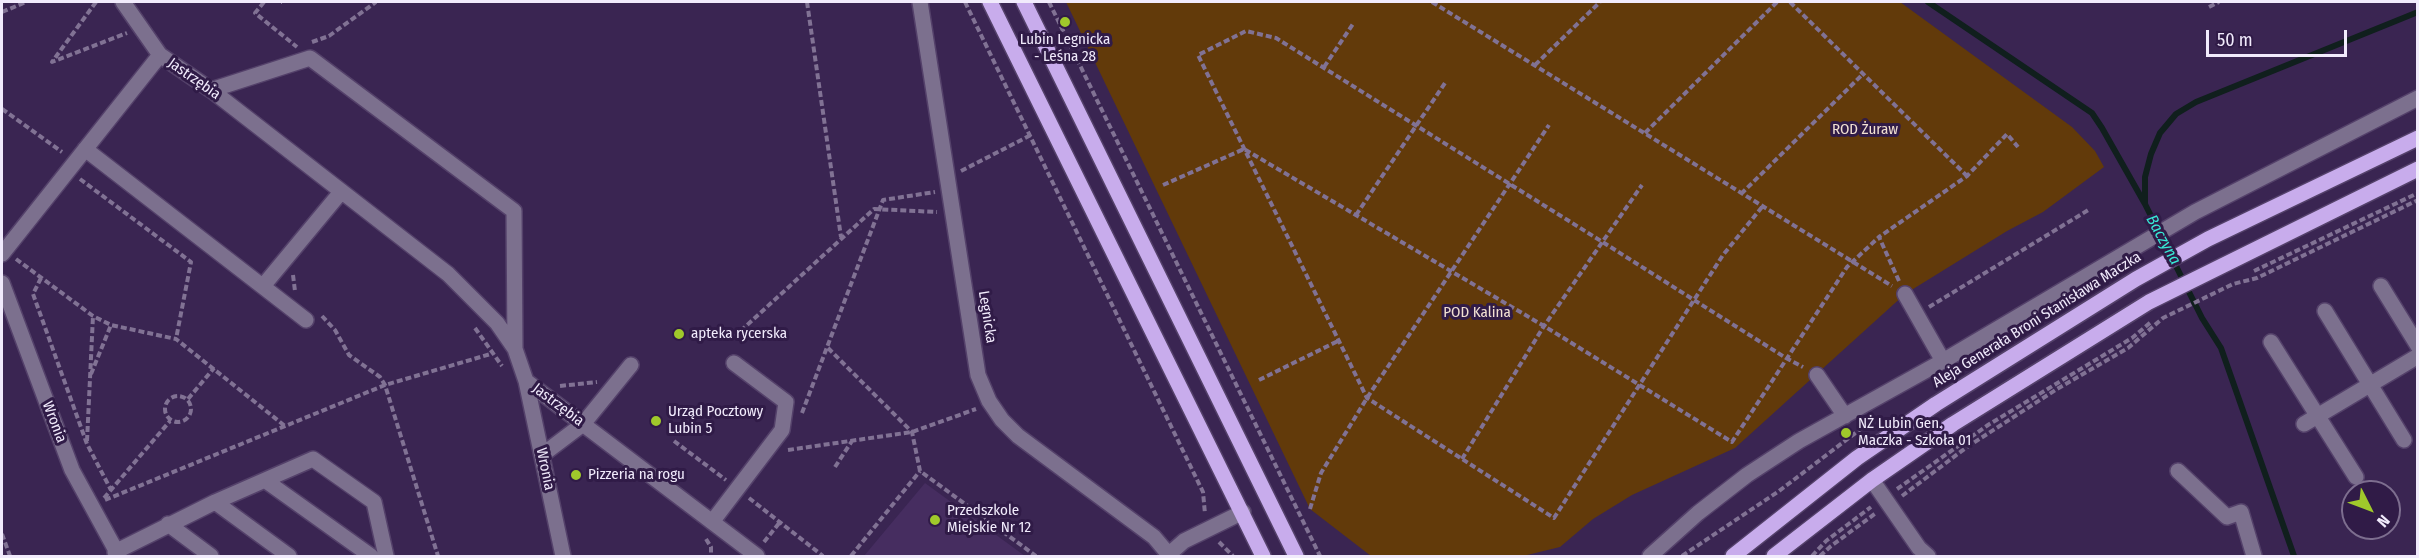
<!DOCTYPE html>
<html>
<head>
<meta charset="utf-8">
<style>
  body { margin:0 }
  #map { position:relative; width:2419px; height:558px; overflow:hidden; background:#3a2552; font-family:"Fira Sans Condensed",sans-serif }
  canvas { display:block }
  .frame { position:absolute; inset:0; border:3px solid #f1ebfc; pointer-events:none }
  .north { position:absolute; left:2341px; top:480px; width:60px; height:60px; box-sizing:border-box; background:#301b47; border:2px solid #7d6e8f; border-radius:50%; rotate:132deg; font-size:16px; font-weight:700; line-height:24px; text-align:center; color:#f1ebfc }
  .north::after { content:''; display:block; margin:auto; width:21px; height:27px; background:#a0c92b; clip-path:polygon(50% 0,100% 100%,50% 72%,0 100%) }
  .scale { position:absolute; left:2206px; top:30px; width:141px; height:27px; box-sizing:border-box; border:3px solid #f1ebfc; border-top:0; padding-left:8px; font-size:18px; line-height:21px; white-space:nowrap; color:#f1ebfc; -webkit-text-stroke:4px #301b47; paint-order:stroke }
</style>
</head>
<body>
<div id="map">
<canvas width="2419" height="558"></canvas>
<div class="frame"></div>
<div class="north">N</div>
<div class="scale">50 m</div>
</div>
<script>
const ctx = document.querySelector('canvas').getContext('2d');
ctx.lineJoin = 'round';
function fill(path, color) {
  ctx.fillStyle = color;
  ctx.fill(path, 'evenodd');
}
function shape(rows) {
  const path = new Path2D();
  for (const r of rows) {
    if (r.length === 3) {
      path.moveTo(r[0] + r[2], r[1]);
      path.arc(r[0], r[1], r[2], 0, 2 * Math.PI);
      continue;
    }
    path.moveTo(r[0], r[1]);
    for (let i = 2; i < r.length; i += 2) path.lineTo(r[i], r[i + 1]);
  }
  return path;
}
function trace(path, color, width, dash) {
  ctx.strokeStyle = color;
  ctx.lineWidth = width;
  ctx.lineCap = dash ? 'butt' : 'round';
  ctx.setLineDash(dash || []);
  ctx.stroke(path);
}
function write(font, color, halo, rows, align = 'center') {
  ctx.font = font + ' "Fira Sans Condensed",sans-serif';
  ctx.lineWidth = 6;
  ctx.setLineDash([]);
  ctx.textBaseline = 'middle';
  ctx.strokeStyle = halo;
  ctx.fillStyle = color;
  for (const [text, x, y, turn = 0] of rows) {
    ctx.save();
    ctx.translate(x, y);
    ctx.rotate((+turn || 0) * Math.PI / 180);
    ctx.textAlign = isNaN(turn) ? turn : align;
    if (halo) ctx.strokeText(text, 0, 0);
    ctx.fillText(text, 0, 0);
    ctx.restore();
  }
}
const built = shape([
  [925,483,1025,556,864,556]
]);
const green = shape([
  [1066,2,1900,2,2072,127,2095,151,2104,167,2043,212,2007,231,1905,294,1735,448,1632,495,1593,519,1560,547,1523,556,1371,556,1310,509]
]);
const stream = shape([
  [1928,2,2092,113,2102,128,2145,204,2202,318,2221,348,2294,556],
  [2145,203,2145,177,2151,154,2160,133,2176,114,2196,102,2418,12]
]);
const path = shape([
  [96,2,52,62,127,33],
  [264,2,255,13,297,47],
  [281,2,282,2],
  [807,2,841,237],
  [965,2,1203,492,1205,514],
  [1049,2,1320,556],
  [1432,2,1892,286],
  [1790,2,1967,176],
  [2209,7,2219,2],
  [2,12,26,2],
  [312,42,329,36,376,2],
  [1535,65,1600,2],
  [1324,67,1353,24],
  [2,109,62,152],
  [1645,133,1777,2],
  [961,171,1031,135],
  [80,179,191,262,176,339],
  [1163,185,1244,149,1544,326,1732,442,1847,267,1879,237],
  [1741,194,1863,74],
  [1762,207,1723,255,1694,300,1554,518,1367,398,1198,55,1246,31,1276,38,1601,241,1694,300,1786,358,1803,367],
  [1356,215,1445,83],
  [16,259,93,316,111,325,176,339,285,426],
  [2254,271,2418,193],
  [293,275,295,291],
  [41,278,33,294,87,444,111,490],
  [1899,281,1879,237,1967,176,2007,134,2018,147],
  [1929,307,2090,209],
  [322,316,335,330,349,355,380,377,385,385,438,556],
  [475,328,502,366],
  [734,337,874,209,937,212],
  [828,348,912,432,920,471,1036,556],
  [91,374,111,325],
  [1259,380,1338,341],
  [560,386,597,382],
  [178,409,13],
  [188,399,214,368],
  [802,413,883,200,935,192],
  [87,441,93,316],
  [674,441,726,480],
  [788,450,912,432,976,409],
  [1462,459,1544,326,1642,185],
  [835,467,852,441],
  [1897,489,1988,425,2132,338,2151,322],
  [1902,496,1967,447,2057,389,2128,348,2163,318,2233,284,2257,278,2294,260,2418,200],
  [104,498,170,421],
  [749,498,823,556],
  [105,500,385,385,494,353],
  [1310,509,1321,473,1367,398,1549,125],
  [2,534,10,556],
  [706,539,711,547,711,556],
  [764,542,780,522],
  [1219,542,1233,556],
  [851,556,920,471],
  [1682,556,1779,491,1866,425],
  [1812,556,1826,541,1871,507],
  [1820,556,1831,546,1876,513]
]);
const minor = shape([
  [123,2,160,55,211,90,448,274,497,323,515,349,526,381,757,556],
  [920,2,978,375,989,401,1002,420,1018,436,1154,537,1170,556],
  [211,90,310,58,514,211,515,349],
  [85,149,306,320],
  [2,254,160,55],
  [2,283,72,470,119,556],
  [263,286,341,192],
  [2381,286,2418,346],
  [1905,294,1943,361],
  [2325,311,2404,440],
  [2271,342,2356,477],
  [1817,375,1845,416],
  [526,381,563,556],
  [2304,424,2418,356],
  [542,455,583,424,631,365],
  [2178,471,2227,517,2241,512,2254,556],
  [1872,480,1919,548,1928,556],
  [266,481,371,556],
  [215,502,289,556],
  [712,522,782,430,786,402,734,363],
  [168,524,211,556],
  [115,552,215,502,313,459,374,502,386,556],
  [1167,556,1184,541,1243,512],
  [1650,556,1698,513,1747,475,1799,441,1943,361,2195,212,2418,98]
]);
const major = shape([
  [990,2,1263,556],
  [1024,2,1296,556],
  [1733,556,1857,458,1936,404,2136,279,2208,239,2418,138],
  [1774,556,1872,480,1953,424,2149,302,2418,169]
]);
const markers = [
  [1065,22,6,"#a0c92b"],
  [679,334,6,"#a0c92b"],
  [656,421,6,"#a0c92b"],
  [1846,433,6,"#a0c92b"],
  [576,475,6,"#a0c92b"],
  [935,520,6,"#a0c92b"]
];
const poiNames = [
  ["Lubin Legnicka",1065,40,"center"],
  ["- Leśna 28",1065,57,"center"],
  ["apteka rycerska",691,334],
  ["Urząd Pocztowy",668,412],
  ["Lubin 5",668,429],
  ["NŻ Lubin Gen.",1858,424],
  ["Maczka - Szkoła 01",1858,441],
  ["Pizzeria na rogu",588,475],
  ["Przedszkole",947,511],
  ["Miejskie Nr 12",947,528]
];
const streetNames = [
  ["Jastrzębia",194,79,35],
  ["Legnicka",987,317,81],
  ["Aleja Generała Broni Stanisława Maczka",2037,320,-32],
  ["Jastrzębia",558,405,37],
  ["Wronia",54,422,69],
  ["Wronia",545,469,78]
];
const parkNames = [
  ["ROD Żuraw",1865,130],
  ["POD Kalina",1477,313]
];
const waterNames = [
  ["Baczyna",2163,240,61]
];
fill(built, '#462d60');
fill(green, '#623a0a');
trace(stream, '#101f1d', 6);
trace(minor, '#54416a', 18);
trace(major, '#54416a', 18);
trace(path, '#817294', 4, [6, 3]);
trace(minor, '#7c708e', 15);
trace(major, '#c8acec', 15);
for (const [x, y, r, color] of markers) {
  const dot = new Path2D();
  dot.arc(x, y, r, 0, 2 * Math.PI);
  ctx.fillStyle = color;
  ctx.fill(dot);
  trace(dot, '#301b47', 2);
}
write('15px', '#f1ebfc', '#301b47', poiNames, 'left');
write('15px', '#f1ebfc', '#301b47', streetNames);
write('15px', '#f2e1d2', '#301b47', parkNames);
write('italic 16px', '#37e9d6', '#301b47', waterNames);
</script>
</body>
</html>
